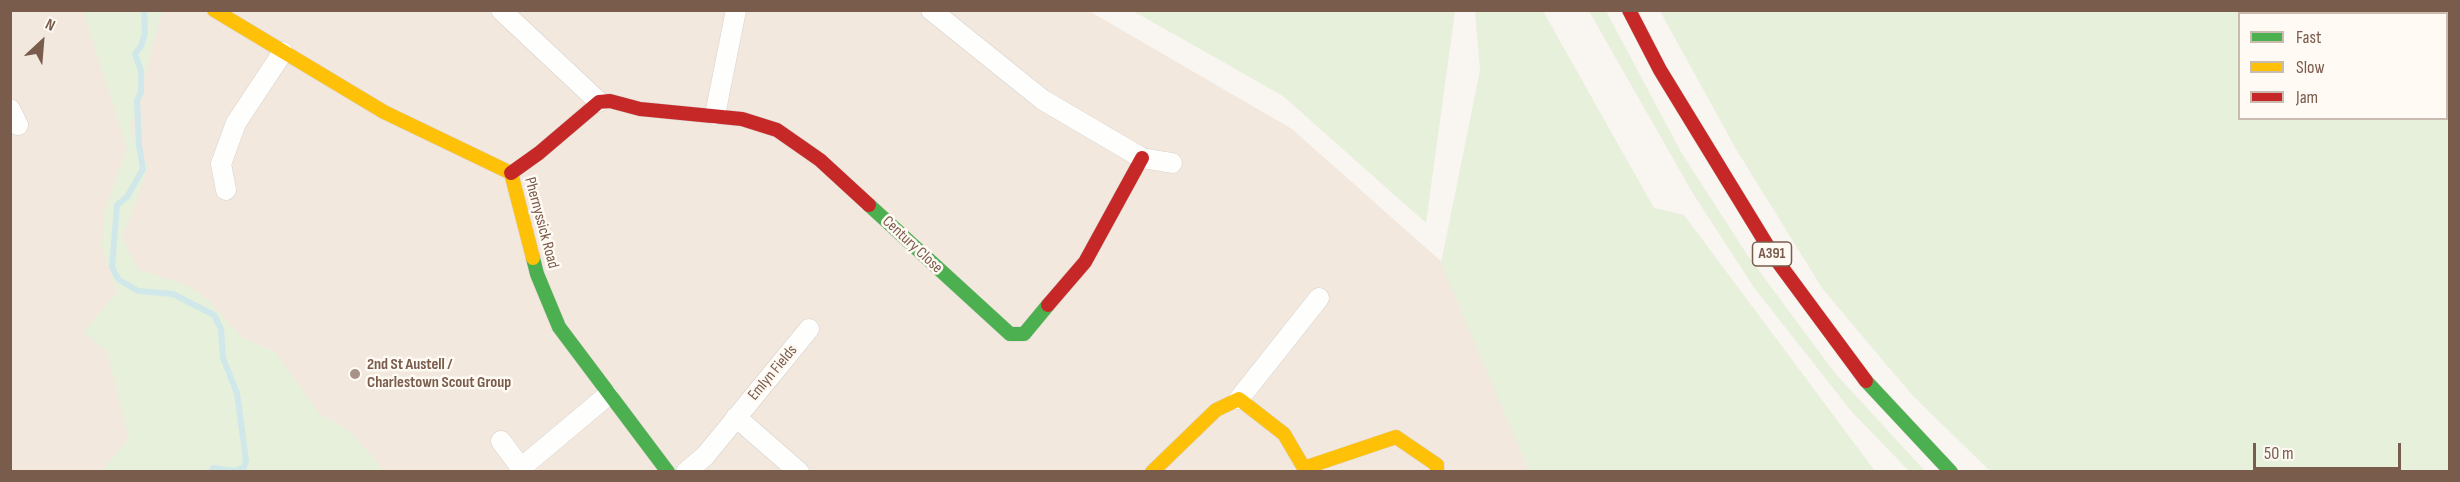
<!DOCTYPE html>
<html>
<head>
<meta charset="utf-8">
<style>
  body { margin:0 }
  #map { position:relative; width:2460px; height:482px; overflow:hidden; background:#f9f5f0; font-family:"Sofia Sans Condensed",sans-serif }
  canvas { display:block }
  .frame { position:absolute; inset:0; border:12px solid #7a5c4d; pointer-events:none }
  .legend { position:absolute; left:2238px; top:12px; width:210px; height:108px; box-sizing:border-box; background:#fffaf3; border:2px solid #cabbb1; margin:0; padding:8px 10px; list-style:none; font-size:18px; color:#7a5c4d }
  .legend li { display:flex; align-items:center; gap:12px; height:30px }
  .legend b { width:30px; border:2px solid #cabbb1 }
  .north { position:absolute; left:12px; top:12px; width:60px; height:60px; -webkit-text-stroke:4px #fffaf3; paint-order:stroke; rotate:26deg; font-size:16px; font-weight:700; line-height:24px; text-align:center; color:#7a5c4d }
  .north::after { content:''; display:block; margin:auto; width:21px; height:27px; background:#7a5c4d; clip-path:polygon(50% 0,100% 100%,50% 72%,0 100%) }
  .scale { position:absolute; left:2253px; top:443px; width:148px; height:27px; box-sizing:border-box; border:3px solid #7a5c4d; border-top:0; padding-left:8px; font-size:18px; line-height:21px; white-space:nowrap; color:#7a5c4d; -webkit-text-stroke:4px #fffaf3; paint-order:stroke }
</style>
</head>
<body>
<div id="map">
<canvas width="2460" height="482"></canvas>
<div class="frame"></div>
<ul class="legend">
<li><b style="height:8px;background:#4caf50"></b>Fast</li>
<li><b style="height:8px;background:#ffc107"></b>Slow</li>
<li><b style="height:8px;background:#c62828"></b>Jam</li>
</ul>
<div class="north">N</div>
<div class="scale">50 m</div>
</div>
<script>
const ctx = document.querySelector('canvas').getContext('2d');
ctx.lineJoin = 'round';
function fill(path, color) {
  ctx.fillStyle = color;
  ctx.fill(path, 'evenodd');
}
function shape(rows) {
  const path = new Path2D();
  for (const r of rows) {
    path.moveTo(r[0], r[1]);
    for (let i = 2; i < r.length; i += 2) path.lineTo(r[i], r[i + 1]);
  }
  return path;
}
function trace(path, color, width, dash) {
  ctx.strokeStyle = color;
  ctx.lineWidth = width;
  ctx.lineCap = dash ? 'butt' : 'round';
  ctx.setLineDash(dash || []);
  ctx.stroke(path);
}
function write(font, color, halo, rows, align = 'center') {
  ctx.font = font + ' "Sofia Sans Condensed",sans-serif';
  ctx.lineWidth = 5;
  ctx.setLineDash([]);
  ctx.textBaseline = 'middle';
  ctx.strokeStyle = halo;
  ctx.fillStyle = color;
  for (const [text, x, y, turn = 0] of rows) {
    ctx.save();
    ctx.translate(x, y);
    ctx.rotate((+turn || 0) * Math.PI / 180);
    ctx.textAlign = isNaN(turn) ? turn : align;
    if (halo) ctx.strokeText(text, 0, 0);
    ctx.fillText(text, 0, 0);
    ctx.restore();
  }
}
const residential = shape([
  [10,11,1089,11,1292,129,1453,272,1530,471,11,471]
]);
const green = shape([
  [83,11,162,11,131,129,148,168,122,238,138,269,191,287,209,301,241,337,275,352,320,414,350,431,384,471,102,471,129,438,107,351,83,332,117,293,102,247,104,213,127,148],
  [1133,11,1455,11,1426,223,1283,96],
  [1475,11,1543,11,1654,208,1684,215,1875,471,1529,471,1441,263,1480,70],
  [1589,11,1606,11,1681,152,1746,253,1834,372,1925,471,1909,471,1852,412,1755,289,1692,192],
  [1660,11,2449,11,2449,471,1990,471,1912,395,1822,288,1736,149],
  [2240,14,2446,14,2446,118,2240,118]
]);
const stream = shape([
  [144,10,145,33,141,46,135,54,141,71,141,92,137,101,139,145,143,169,127,197,117,205,112,267,118,279,138,291,173,294,214,315,221,329,223,358,237,393,246,460,244,467,236,471,213,468,211,472]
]);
const street = shape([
  [501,10,599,102],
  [931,10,1043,100,1142,158,1172,163],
  [10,109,18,125],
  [715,115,736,10],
  [226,190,221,164,236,123,283,52],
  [1239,399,1319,298],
  [736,417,799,472],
  [501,441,521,468],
  [523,472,521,468,608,395],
  [686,472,705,456,809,329]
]);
const fast = shape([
  [869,205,1010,334,1024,334,1048,305],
  [533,258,537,274,559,327,668,472],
  [1866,381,1951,472]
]);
const slow = shape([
  [214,10,384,112,511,173,533,258],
  [1152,472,1216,410,1239,399,1284,434,1304,468,1396,437,1437,465,1437,472]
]);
const jam = shape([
  [1629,10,1660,70,1775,258,1866,381],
  [511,173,539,153,599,102,610,101,640,109,742,119,777,130,820,160,869,205],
  [1048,305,1085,262,1142,158]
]);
const markers = [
  [355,374,6,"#a69286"]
];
const shields = [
  [1772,254,39]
];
const shieldNames = [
  ["A391",1772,254]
];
const streetNames = [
  ["Phernyssick Road",541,223,75],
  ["Century Close",912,245,43],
  ["Emlyn Fields",773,373,-50]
];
const poiNames = [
  ["2nd St Austell /",367,365],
  ["Charlestown Scout Group",367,383]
];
fill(residential, '#f2e8de');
fill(green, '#e7f0db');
trace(stream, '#d0e8ea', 6);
trace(street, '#d7d1cb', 21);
trace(fast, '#d9d2cb', 15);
trace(slow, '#d9d2cb', 15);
trace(jam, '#d9d2cb', 15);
trace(street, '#fefefd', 20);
trace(fast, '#4caf50', 14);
trace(slow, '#ffc107', 14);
trace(jam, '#c62828', 14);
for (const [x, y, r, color] of markers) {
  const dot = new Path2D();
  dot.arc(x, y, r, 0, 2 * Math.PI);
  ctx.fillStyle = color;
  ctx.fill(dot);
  trace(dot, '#fffaf3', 2);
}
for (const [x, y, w] of shields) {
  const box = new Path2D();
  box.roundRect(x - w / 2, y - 12, w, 24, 4.5);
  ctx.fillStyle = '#fffaf3';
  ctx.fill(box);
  trace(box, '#7a5c4d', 1.5);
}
write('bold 15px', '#7a5c4d', null, shieldNames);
write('16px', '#7a5c4d', '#fffaf3', streetNames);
write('bold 16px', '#7a5c4d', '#fffaf3', poiNames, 'left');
</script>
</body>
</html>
